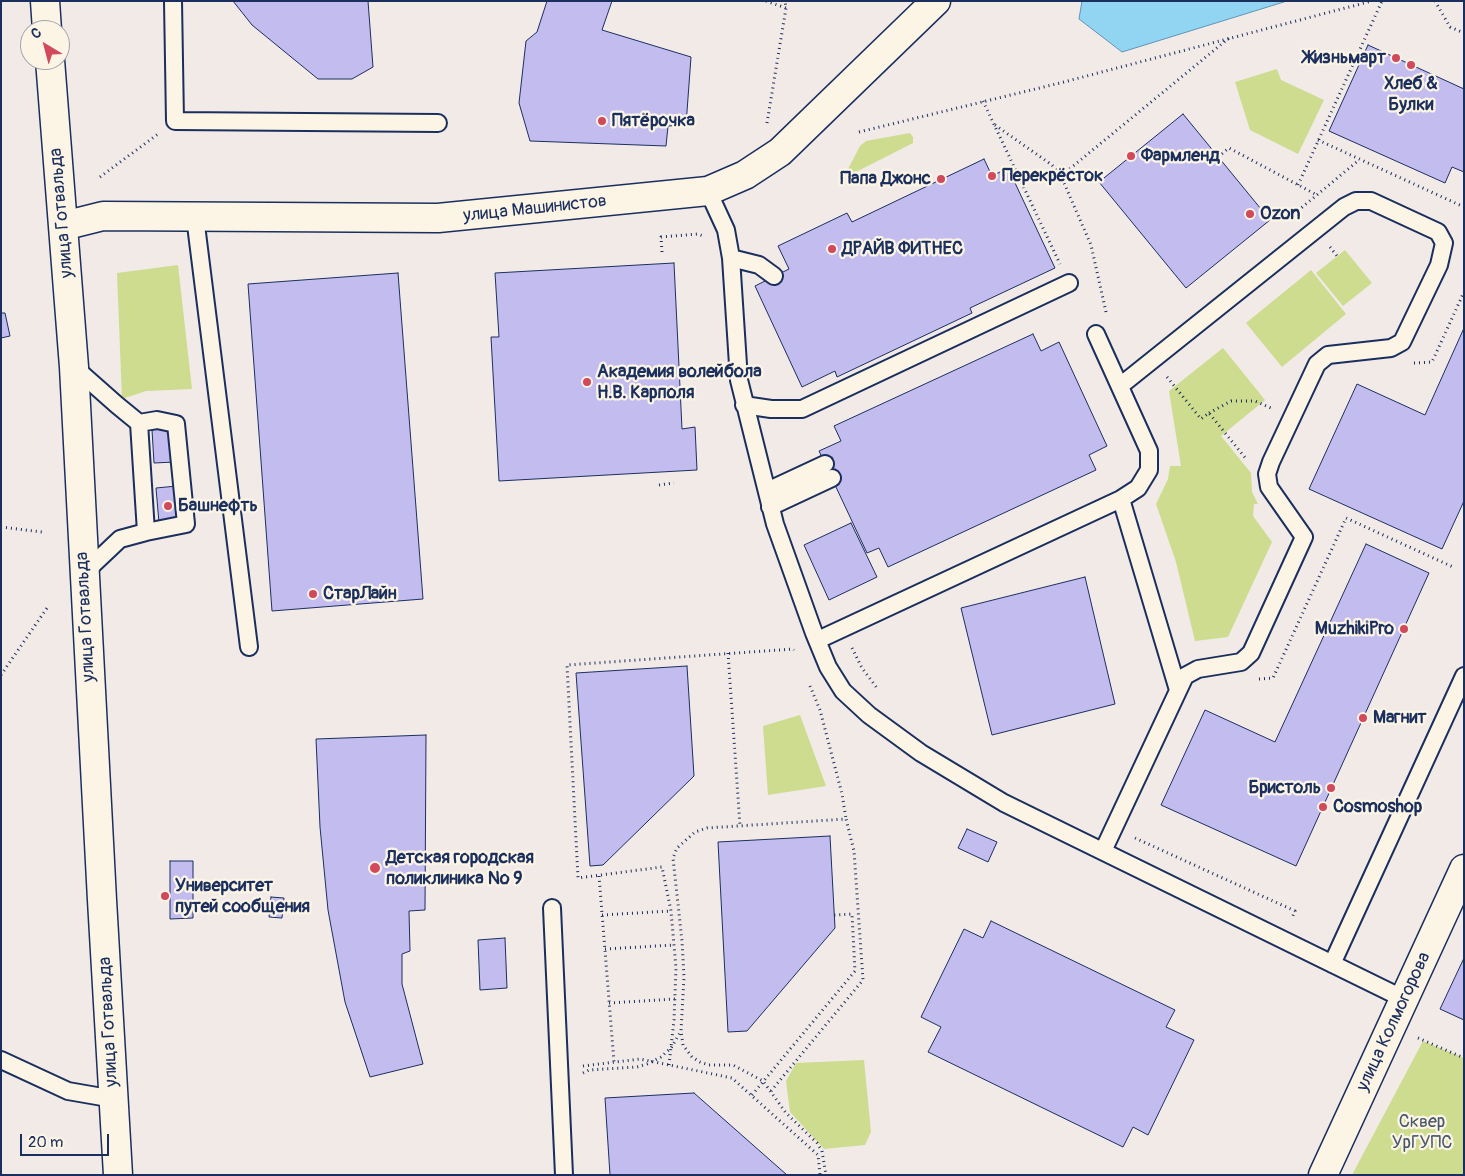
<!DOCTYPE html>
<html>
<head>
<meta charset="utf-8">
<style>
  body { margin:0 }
  #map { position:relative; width:1465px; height:1176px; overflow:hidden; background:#f1eae7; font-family:Pangolin,sans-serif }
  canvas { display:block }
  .frame { position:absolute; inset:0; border:2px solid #1b2f5e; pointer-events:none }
  .north { position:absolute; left:20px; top:20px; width:50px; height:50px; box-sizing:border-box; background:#fcf5e5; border:1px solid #a2a6af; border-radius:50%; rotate:323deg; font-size:14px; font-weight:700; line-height:20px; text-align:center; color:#1b2f5e }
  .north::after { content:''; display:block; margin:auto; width:18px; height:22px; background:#d1495b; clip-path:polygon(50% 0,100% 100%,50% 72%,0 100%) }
  .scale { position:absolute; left:20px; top:1134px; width:89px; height:22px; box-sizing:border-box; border:2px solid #1b2f5e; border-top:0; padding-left:6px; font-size:15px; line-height:18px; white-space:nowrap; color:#1b2f5e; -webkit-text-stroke:4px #fcf5e5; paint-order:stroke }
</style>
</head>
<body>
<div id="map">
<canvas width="1465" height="1176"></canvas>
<div class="frame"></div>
<div class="north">С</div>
<div class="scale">20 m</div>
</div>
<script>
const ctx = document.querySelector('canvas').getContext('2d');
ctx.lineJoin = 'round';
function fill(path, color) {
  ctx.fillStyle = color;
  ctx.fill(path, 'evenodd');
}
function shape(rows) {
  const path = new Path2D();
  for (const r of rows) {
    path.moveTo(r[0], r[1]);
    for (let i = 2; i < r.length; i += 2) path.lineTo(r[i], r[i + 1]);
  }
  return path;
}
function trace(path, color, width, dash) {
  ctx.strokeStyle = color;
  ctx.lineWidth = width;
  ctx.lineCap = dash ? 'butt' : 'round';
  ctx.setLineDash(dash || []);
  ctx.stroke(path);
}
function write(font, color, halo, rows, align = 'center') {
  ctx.font = font + ' Pangolin,sans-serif';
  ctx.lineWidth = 4.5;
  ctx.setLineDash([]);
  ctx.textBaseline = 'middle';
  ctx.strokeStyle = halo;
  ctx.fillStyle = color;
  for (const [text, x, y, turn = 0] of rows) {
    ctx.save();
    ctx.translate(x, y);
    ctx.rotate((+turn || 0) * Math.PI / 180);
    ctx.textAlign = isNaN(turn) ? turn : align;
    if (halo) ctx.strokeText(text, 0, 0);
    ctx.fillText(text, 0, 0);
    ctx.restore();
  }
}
const green = shape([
  [1277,69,1281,80,1324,100,1298,154,1250,130,1235,82],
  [910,133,913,137,913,143,850,175,847,171,860,146,866,141],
  [1345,250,1372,283,1343,306,1316,273],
  [178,265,192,389,146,391,122,399,117,273],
  [1311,270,1346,314,1282,367,1246,323],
  [1223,348,1265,400,1221,436,1251,473,1252,492,1258,504,1254,504,1253,516,1272,542,1228,637,1195,641,1176,562,1156,504,1168,479,1170,466,1181,466,1169,391],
  [800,715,826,786,768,795,763,726],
  [1423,1041,1464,1058,1464,1175,1352,1175],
  [864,1060,871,1132,865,1145,824,1149,790,1112,786,1081,796,1063]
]);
const water = shape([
  [1082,1,1287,1,1122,52,1079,19,1082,1]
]);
const building = shape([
  [233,1,368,1,373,67,352,79,318,79,252,25,233,1],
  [547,1,612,1,602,30,691,57,686,125,668,126,666,146,530,141,519,103,526,41,537,32,547,1],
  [1368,45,1464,89,1464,172,1452,167,1445,183,1329,131,1368,45],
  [1183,114,1270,220,1186,288,1099,182,1183,114],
  [984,159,992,176,1008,168,1055,268,970,308,972,313,837,377,835,371,802,387,755,286,789,269,778,246,847,213,852,222,984,159],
  [674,263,682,429,695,427,697,470,499,481,491,337,499,337,495,273,674,263],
  [398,273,423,599,272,611,248,284,398,273],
  [1,313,5,313,10,336,1,338,1,313],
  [1464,328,1464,501,1442,549,1309,489,1357,384,1425,415,1464,328],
  [1033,334,1041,351,1059,342,1107,446,1089,455,1096,470,888,567,879,548,867,553,819,451,841,441,834,426,1033,334],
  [173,428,175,462,154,463,152,430,173,428],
  [177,486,180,521,159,523,156,488,177,486],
  [851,523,877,577,829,600,804,545,851,523],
  [1366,544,1429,573,1296,866,1161,805,1205,710,1275,742,1366,544],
  [1085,577,1115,704,992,735,961,608,1085,577],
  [687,666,694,776,603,865,590,866,576,673,687,666],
  [426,735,425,910,409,911,410,951,402,954,402,984,423,1064,370,1077,345,1002,328,910,320,827,316,739,426,735],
  [967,829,997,842,988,862,958,848,967,829],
  [830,836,835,928,747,1031,728,1032,718,842,830,836],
  [170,861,193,861,193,918,170,919,170,861],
  [271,897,284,898,282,918,269,917,271,897],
  [991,921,1175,1010,1166,1027,1194,1040,1148,1135,1133,1127,1123,1147,928,1052,941,1027,921,1017,964,929,983,938,991,921],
  [505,938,507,988,480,990,478,940,505,938],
  [1464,958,1464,1020,1440,1009,1464,958],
  [694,1093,787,1175,610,1175,605,1098,694,1093]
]);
const path = shape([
  [766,1,786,8],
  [1435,1,1450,27,1464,33],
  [983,101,1060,264],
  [767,123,786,8,785,1],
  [995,125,1052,165,1061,176],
  [859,132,1060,83,1372,1],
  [1318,140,1464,207],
  [1218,157,1229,148,1317,195],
  [100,177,158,134],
  [1298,185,1382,1],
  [1294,214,1359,160],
  [1330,247,1337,256],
  [662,252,661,237,698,234,703,236],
  [1106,312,1091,245,1061,176,1229,38],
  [1414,363,1432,362,1464,292],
  [1167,377,1201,419,1209,413,1247,460],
  [1209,413,1231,401,1255,401,1271,408],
  [659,485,674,483],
  [1,527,42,532],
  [852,648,862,668,877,688],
  [728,653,740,826],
  [1,675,47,608],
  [1259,679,1273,678,1346,518,1453,567],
  [810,686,820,710,842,794,846,819],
  [1135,838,1295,911,1292,918],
  [599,876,614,1062],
  [602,915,671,911],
  [605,949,674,945],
  [609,1003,675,999],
  [1418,1038,1464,1058],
  [669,1065,674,1020,676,968,671,911,662,867,578,878,567,665,793,649,794,650],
  [583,1066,640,1059,732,1078,818,1155,820,1175],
  [583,1073,589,1070,637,1067,647,1064,661,1057,671,1048,681,1031],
  [771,1091,863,980,854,851,846,819,707,828,695,832,677,848,673,858,682,941,684,977,681,1031,683,1045,692,1057,700,1062,709,1065,733,1065,763,1081,786,1113,817,1143,822,1151,826,1175],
  [752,1095,855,971,852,914,834,915]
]);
const lane = shape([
  [173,1,175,121,438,123],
  [708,191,726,230,731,258,739,380,775,524,814,633,828,667,843,691,869,715,921,753,1004,803,1404,999],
  [195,217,249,647],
  [731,258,759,265,774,276],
  [74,367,117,405,139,423,146,532,120,539,84,573],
  [744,405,771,409,802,409,1069,283],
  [139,423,157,420,176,424,186,524,146,532],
  [767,491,825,464],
  [1121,499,1178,690],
  [770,507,832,478],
  [818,640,1121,499,1138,488,1149,470,1149,451,1096,334],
  [1103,851,1185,676,1198,669,1241,662,1251,653,1304,537,1269,487,1267,474,1271,462,1317,364,1328,355,1391,348,1402,342,1439,265,1444,243,1438,232,1371,201,1356,201,1344,207,1120,386],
  [552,908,564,1175],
  [1332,964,1464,676],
  [1,1060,68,1091,114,1099]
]);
const street = shape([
  [1323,1175,1464,869]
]);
const secondary = shape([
  [45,1,47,30],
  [50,60,74,367,102,900,118,1175],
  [63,226,103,216,438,218,708,191,745,175,780,152,936,1]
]);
const markers = [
  [1396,58,5,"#d1495b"],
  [1411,65,5,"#d1495b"],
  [602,121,5,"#d1495b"],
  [1131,156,5,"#d1495b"],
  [992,176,5,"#d1495b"],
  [941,179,5,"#d1495b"],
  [1250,214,5,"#d1495b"],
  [832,249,5,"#d1495b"],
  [587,382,5,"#d1495b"],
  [168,506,5,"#d1495b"],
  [313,594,5,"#d1495b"],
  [1404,629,5,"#d1495b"],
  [1363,718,5,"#d1495b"],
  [1331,788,5,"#d1495b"],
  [1323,807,5,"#d1495b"],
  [375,868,6,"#d1495b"],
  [165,896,5,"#d1495b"]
];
const poiNames = [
  ["Жизньмарт",1386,58,"right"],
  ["Хлеб &",1411,84,"center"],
  ["Булки",1411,105,"center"],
  ["Пятёрочка",612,121],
  ["Фармленд",1141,156],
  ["Перекрёсток",1002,176],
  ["Папа Джонс",931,179,"right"],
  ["Ozon",1260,214],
  ["ДРАЙВ ФИТНЕС",842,249],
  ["Академия волейбола",597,372],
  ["Н.В. Карполя",597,393],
  ["Башнефть",178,506],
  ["СтарЛайн",323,594],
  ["MuzhikiPro",1394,629,"right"],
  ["Магнит",1373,718],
  ["Бристоль",1321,788,"right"],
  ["Cosmoshop",1333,807],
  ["Детская городская",386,858],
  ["поликлиника № 9",386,879],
  ["Университет",175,886],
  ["путей сообщения",175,907]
];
const streetNames = [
  ["улица Машинистов",535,209,-6],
  ["улица Готвальда",62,213,-95],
  ["улица Готвальда",86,617,-93],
  ["улица Готвальда",109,1022,-93],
  ["улица Колмогорова",1394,1022,-65]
];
const parkNames = [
  ["Сквер",1422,1122],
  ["УрГУПС",1422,1143]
];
fill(green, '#cddc8f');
fill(water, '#91d5f3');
trace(water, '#6293b7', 1);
fill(building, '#c3bcef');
trace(building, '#1b2f5e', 1);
trace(lane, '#1b2f5e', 20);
trace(street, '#1b2f5e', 31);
trace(secondary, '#1b2f5e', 31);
trace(path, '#1b2f5e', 3, [1, 4]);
trace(lane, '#fcf5e5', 16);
trace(street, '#fcf5e5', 28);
trace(secondary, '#fcf5e5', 28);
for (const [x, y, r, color] of markers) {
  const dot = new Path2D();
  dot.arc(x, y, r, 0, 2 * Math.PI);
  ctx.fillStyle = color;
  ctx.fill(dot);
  trace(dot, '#fcf5e5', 2);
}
write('bold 18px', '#1b2f5e', '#fcf5e5', poiNames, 'left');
write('18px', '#1b2f5e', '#fcf5e5', streetNames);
write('18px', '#485a6a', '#fcf5e5', parkNames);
</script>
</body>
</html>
